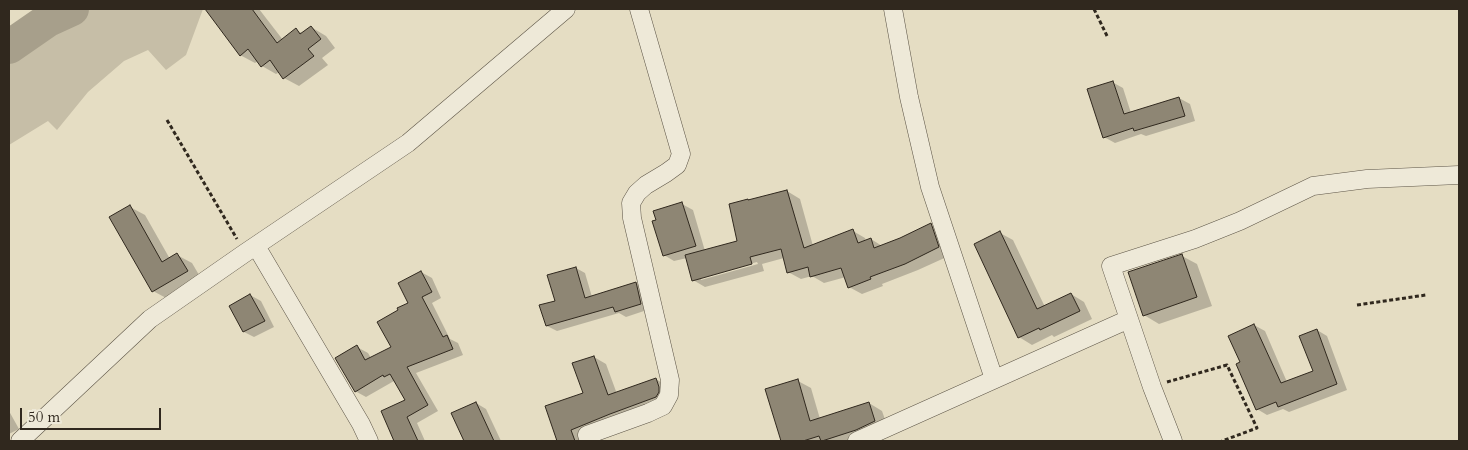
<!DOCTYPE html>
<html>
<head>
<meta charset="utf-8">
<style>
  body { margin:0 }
  #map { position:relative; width:1468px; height:450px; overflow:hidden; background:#e5ddc3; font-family:Cardo,serif }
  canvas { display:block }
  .frame { position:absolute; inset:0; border:10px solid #30281e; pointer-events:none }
  .scale { position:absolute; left:20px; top:408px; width:141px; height:22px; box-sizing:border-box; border:2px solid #30281e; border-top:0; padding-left:6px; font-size:15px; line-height:18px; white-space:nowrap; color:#30281e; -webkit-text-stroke:4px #eee9d8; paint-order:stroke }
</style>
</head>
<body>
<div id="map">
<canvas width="1468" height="450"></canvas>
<div class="frame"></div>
<div class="scale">50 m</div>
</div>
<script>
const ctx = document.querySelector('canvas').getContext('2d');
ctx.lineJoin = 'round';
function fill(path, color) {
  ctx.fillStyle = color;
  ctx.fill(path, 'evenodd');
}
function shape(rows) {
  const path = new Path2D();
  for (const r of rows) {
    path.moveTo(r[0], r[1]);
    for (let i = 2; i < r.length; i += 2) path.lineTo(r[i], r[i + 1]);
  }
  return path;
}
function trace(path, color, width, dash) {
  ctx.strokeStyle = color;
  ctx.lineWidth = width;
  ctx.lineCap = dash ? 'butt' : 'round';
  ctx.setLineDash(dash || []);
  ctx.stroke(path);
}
const green = shape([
  [84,9,203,9,186,55,166,70,148,50,124,61,88,92,57,130,48,121,9,145,9,58,62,19]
]);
const shadow = shape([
  [218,9,259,9,283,40,296,30,302,33,311,27,326,36,335,48,322,58,328,65,299,86,284,78,280,72,276,74,262,66,258,61,255,63,240,55,211,14],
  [1112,82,1123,88,1131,113,1179,98,1190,104,1195,121,1146,136,1141,134,1115,143,1104,137],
  [787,191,800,199,813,246,853,231,865,238,866,241,871,239,882,246,931,225,943,232,951,255,918,270,882,284,883,286,862,294,849,287,846,277,824,283,812,276,801,279,788,272,784,258,762,264,764,271,705,287,693,280,687,258,674,261,664,255,682,204,693,210,705,251,739,242],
  [757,262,758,264,701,280,701,277],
  [130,207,145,215,170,259,177,255,192,263,202,280,168,299,153,291],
  [1000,233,1013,240,1045,307,1071,294,1084,302,1092,319,1054,337,1052,335,1032,345,1019,337],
  [1182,256,1197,264,1212,306,1159,324,1144,315],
  [576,268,585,273,592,297,636,283,645,289,650,309,626,317,619,313,557,331,547,326,556,302],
  [421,272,432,278,441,298,432,303,450,339,458,343,463,355,416,373,438,411,417,423,425,441,394,441,406,401,394,381,366,397,355,391,357,347,368,353,371,358,392,348],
  [250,295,261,301,274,327,254,337,244,332],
  [1254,325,1265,331,1287,382,1314,372,1317,330,1327,336,1347,390,1289,412,1283,409,1267,415,1257,409,1242,363],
  [594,357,606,364,617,394,656,379,668,387,671,395,584,441,552,441,558,439,584,394],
  [798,381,811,388,820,419,869,403,882,411,888,428,856,441,782,441,767,390],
  [476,403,486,409,501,441,465,441,453,414],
  [9,411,19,429,9,434]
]);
const river = shape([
  [9,47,48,20,72,9]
]);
const building = shape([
  [205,9,252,9,277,43,296,28,300,34,311,26,321,39,308,49,314,56,283,79,270,60,261,67,248,49,240,56,205,9],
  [1113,81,1124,114,1179,97,1185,116,1134,131,1133,128,1103,138,1087,89,1113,81],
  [787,190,804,248,853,229,858,243,871,238,874,248,900,238,931,223,939,247,905,264,870,277,871,279,848,288,841,268,810,277,808,267,787,273,781,249,750,257,752,264,692,281,685,255,737,241,729,204,748,199,748,200,787,190],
  [682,202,696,246,663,256,652,221,656,220,653,211,682,202],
  [130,205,162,262,177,253,188,271,152,292,109,217,130,205],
  [1000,231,1037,309,1071,293,1080,311,1040,330,1039,328,1018,338,974,244,1000,231],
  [1182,254,1197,297,1143,316,1128,272,1182,254],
  [576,267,585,298,636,282,641,304,615,312,613,307,546,326,539,305,555,301,547,275,576,267],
  [421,271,432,292,422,297,443,337,447,335,453,349,407,367,428,405,407,417,418,441,394,441,381,411,405,400,390,374,384,377,383,375,355,392,335,358,357,345,365,360,391,347,377,322,398,310,397,308,408,303,398,283,421,271],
  [250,294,265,321,243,332,229,306,250,294],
  [1254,324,1281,383,1313,371,1299,336,1317,329,1337,384,1278,407,1276,402,1256,410,1236,364,1240,362,1228,336,1254,324],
  [594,356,608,395,656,378,659,387,659,392,656,397,610,414,571,430,575,441,557,441,545,406,583,393,572,363,594,356],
  [798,379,810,421,869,402,875,421,856,430,822,441,821,441,819,436,803,441,781,441,765,389,798,379],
  [476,402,494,441,464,441,451,413,476,402]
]);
const path = shape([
  [1094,9,1108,38],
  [167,120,237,239],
  [1357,305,1426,295],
  [1167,382,1227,365,1257,428,1222,441]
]);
const street = shape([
  [893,9,909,97,930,187,994,379],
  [256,246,361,424,369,441],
  [20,441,150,319,245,253,408,143,566,9],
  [589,441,587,435,648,413,663,406,669,395,670,380,632,218,631,203,637,193,646,185,666,173,677,165,681,154,639,9],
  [857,441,1129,319],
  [1173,441,1152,387,1111,266,1195,239,1240,221,1313,186,1367,179,1459,175]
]);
fill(green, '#c6bea7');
fill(shadow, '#0003');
trace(river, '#a79f8b', 34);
fill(building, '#8e8674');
trace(building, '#30281e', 1);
trace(street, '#5d5547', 19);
trace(path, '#30281e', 3, [4, 2.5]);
trace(street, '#eee9d8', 18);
</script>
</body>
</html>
